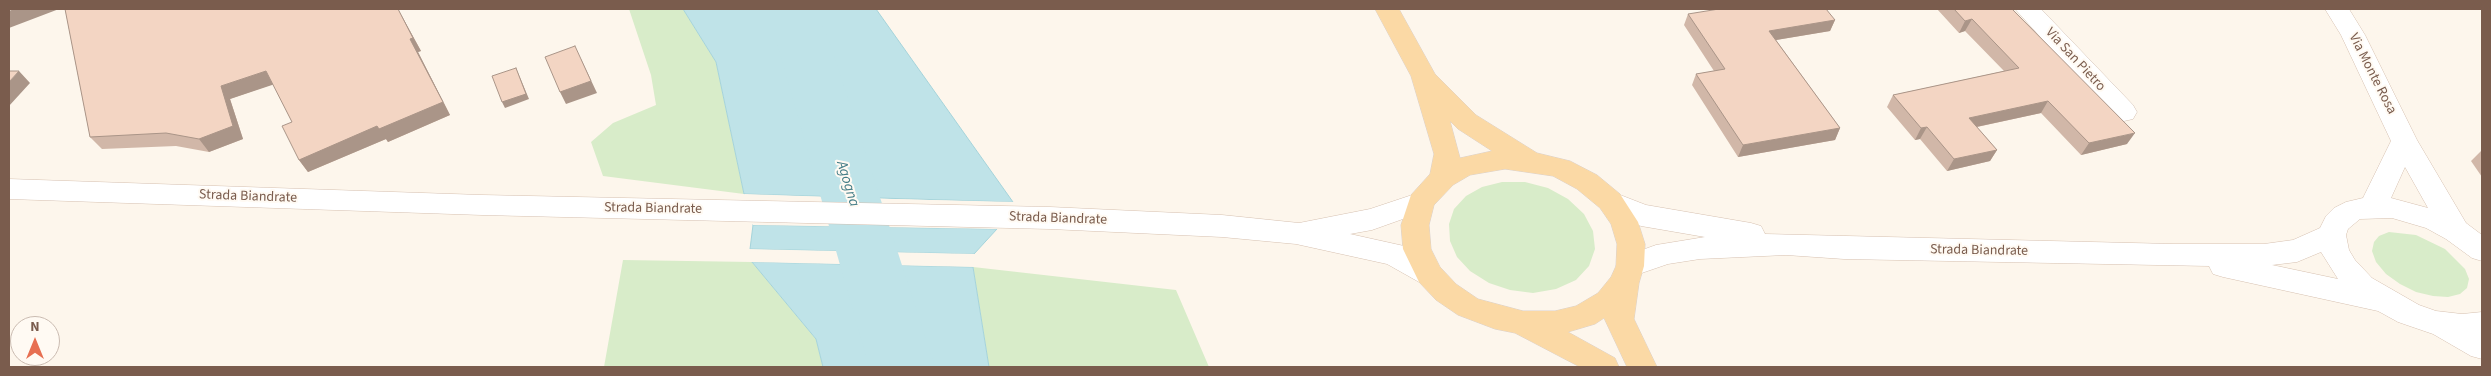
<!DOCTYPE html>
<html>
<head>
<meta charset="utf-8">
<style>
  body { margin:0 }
  #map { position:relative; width:2491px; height:376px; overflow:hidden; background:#fdf6ec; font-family:"Source Sans 3",sans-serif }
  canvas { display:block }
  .frame { position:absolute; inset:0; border:10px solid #7a5c4d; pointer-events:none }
  .north { position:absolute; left:10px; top:316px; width:50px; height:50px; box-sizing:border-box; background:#fffaf3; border:1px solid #cabbb1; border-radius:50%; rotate:0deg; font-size:14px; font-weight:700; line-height:20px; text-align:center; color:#7a5c4d }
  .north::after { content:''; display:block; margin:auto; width:18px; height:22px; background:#e76f51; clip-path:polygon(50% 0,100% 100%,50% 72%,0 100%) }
</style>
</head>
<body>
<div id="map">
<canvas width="2491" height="376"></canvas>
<div class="frame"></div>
<div class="north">N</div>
</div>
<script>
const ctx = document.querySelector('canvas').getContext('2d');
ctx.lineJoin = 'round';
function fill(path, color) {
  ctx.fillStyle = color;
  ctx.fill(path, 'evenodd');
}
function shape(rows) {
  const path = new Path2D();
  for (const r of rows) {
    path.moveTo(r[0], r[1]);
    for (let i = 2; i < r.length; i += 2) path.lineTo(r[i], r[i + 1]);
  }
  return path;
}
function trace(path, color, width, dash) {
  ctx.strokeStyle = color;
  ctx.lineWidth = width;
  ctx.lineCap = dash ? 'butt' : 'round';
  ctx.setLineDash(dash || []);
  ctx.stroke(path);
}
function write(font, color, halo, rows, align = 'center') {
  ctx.font = font + ' "Source Sans 3",sans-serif';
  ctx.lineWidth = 4;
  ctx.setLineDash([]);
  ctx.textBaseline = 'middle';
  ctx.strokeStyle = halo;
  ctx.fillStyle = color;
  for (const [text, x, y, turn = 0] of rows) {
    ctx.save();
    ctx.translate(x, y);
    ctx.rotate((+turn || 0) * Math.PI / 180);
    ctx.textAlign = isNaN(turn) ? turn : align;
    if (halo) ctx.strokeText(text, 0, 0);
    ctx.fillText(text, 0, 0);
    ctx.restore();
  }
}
const green = shape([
  [629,9,683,9,716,62,744,194,603,176,591,142,613,123,656,105,651,75],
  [1502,182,1525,182,1548,188,1568,199,1584,214,1593,231,1595,249,1589,266,1576,280,1556,289,1533,293,1510,290,1489,283,1470,271,1457,257,1450,241,1449,224,1454,209,1466,196,1482,187],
  [2389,232,2416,235,2445,249,2465,269,2469,279,2467,288,2460,294,2448,297,2433,296,2416,292,2400,284,2386,274,2376,262,2372,251,2374,242,2379,236],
  [623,260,752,262,816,339,823,367,604,367],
  [973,267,1176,290,1209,367,989,367]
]);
const water = shape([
  [683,9,876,9,1013,202,744,194,716,62,683,9],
  [753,225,997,229,974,254,750,249,753,225],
  [752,262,973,267,989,367,823,367,816,339,752,262]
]);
const pier = shape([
  [744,194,890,199,1016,202,1013,205,745,197],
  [753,222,997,226,999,229,753,225],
  [747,249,790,250,977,254,974,257,750,251],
  [752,259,973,264,976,267,750,262]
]);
const river = shape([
  [750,9,806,9,821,24,828,37,935,367,869,367,777,43,750,9]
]);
const street = shape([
  [2015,9,2041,9,2133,105,2137,112,2133,119,2124,121,2115,119,2015,9]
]);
const secondary = shape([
  [2325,9,2349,9,2365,35,2417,140,2466,223,2482,235,2482,261,2472,258,2446,239,2426,228,2392,218,2360,219,2348,229,2346,235,2349,250,2355,260,2372,278,2419,305,2436,311,2462,314,2482,312,2482,359,2471,356,2433,334,2398,322,2378,311,2223,277,2213,274,2209,266,1844,259,1786,255,1700,259,1668,264,1630,277,1620,274,1616,266,1620,258,1656,245,1705,237,1641,226,1600,208,1596,201,1600,194,1610,191,1646,205,1751,223,1761,226,1765,234,2173,244,2264,244,2293,240,2320,228,2326,216,2334,208,2346,202,2363,198,2391,141,2341,35,2325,9],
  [2405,167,2428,208,2391,198,2405,167],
  [2321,252,2338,279,2272,265,2297,262,2321,252],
  [9,179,482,195,1050,207,1222,215,1299,223,1370,209,1421,192,1431,195,1435,202,1431,209,1372,230,1350,234,1404,246,1439,266,1444,274,1439,282,1429,285,1419,282,1387,264,1296,244,1222,237,1050,229,482,215,9,199,9,179]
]);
const primary = shape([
  [1375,9,1399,9,1435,74,1476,115,1537,153,1570,161,1597,175,1620,194,1638,222,1645,244,1644,266,1639,283,1634,319,1657,367,1627,367,1604,318,1595,324,1568,332,1615,358,1619,367,1580,367,1515,333,1495,329,1458,315,1436,300,1419,282,1403,249,1401,225,1411,195,1430,174,1434,154,1411,76,1375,9],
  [1450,121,1458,129,1492,151,1460,158,1450,121],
  [1505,169,1553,176,1577,189,1600,208,1611,224,1617,244,1616,266,1611,277,1598,293,1576,306,1555,311,1523,311,1478,299,1456,284,1440,267,1431,249,1429,225,1434,205,1453,185,1470,175,1505,169]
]);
const wall = shape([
  [65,9,398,9,421,51,418,52,450,115,388,142,386,139,308,172,299,160,292,122,273,84,230,99,243,139,209,152,176,146,102,149,90,137],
  [1937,9,2012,9,2127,144,2081,155,2041,113,1977,127,1997,150,1990,161,1947,171,1920,139,1915,140,1887,107,1893,95,2004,71,1965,31,1959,33],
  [1688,14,1835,20,1830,31,1776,40,1840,128,1835,140,1738,157,1692,85,1696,74,1714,71,1684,25],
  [2481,151,2482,151,2482,177,2471,161]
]);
const shadedWall = shape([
  [14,9,59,9,9,28,9,11],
  [398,9,421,51,418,52,450,115,388,142,386,139,308,172,299,160,410,39],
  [1972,19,1965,31,1959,33,1965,21],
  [1835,20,1830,31,1764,42,1769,31],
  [581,59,597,93,566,104,560,92],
  [516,68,529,99,505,108,502,102],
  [19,71,30,83,9,106,9,82],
  [266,71,275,84,230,99,243,139,209,152,199,139,221,86],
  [2048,101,2041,113,1962,130,1969,118],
  [1927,127,1920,139,1915,140,1921,128],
  [1840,128,1835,140,1738,157,1743,145],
  [2135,133,2127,144,2081,155,2089,143],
  [1997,150,1990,161,1947,171,1954,159]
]);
const building = shape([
  [65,9,398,9,413,38,410,39,443,102,379,129,377,126,299,160,282,126,292,122,266,71,221,86,233,126,199,139,166,133,90,137,65,9],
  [1719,9,1826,9,1835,20,1769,31,1840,128,1743,145,1696,74,1725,69,1688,14,1719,9],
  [1954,9,2012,9,2135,133,2089,143,2048,101,1969,118,1997,150,1954,159,1927,127,1921,128,1893,95,2019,68,1972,19,1965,21,1954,9],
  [575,46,591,81,560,92,545,57,575,46],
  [516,68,526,94,502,102,492,76,516,68],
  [9,71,19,71,9,82,9,71]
]);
const streetNames = [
  ["Via San Pietro",2075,60,47],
  ["Via Monte Rosa",2372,74,63],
  ["Strada Biandrate",248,197,2],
  ["Strada Biandrate",653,209,1],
  ["Strada Biandrate",1058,219,2],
  ["Strada Biandrate",1979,251,1]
];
const waterNames = [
  ["Agogna",847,184,73]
];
fill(green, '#d8ecc9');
fill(water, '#bfe3e8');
trace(water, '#a5d3da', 1);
fill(pier, '#fdf6ec');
fill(river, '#bfe3e8');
trace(street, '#d1beb0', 1);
trace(secondary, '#d6c0b0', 1);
trace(primary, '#dad1cd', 1);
fill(street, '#fff');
fill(secondary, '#fff');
fill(primary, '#fbd9a5');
fill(wall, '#d1b7a8');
fill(shadedWall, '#aa9588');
fill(building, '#f3d5c3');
trace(building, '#aa9588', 1);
write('14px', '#7a5c4d', '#fffaf3', streetNames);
write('italic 15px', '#437c86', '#fffaf3', waterNames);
</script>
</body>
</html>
